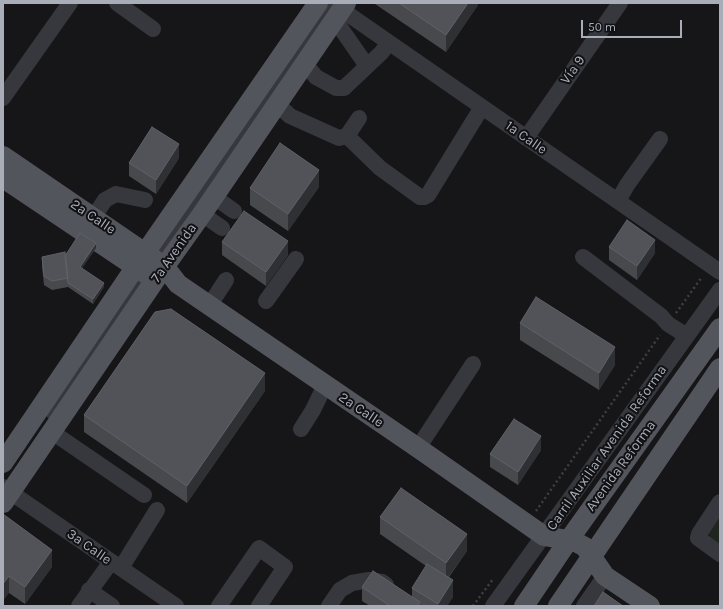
<!DOCTYPE html>
<html>
<head>
<meta charset="utf-8">
<style>
  body { margin:0 }
  #map { position:relative; width:723px; height:609px; overflow:hidden; background:#161618; font-family:Karla,sans-serif }
  canvas { display:block }
  .frame { position:absolute; inset:0; border:4px solid #a8adb8; pointer-events:none }
  .scale { position:absolute; left:581px; top:20px; width:101px; height:18px; box-sizing:border-box; border:2px solid #a8adb8; border-top:0; padding-left:5px; font-size:12px; line-height:14px; white-space:nowrap; color:#a8adb8; -webkit-text-stroke:3px #111113; paint-order:stroke }
</style>
</head>
<body>
<div id="map">
<canvas width="723" height="609"></canvas>
<div class="frame"></div>
<div class="scale">50 m</div>
</div>
<script>
const ctx = document.querySelector('canvas').getContext('2d');
ctx.lineJoin = 'round';
function fill(path, color) {
  ctx.fillStyle = color;
  ctx.fill(path, 'evenodd');
}
function shape(rows) {
  const path = new Path2D();
  for (const r of rows) {
    path.moveTo(r[0], r[1]);
    for (let i = 2; i < r.length; i += 2) path.lineTo(r[i], r[i + 1]);
  }
  return path;
}
function trace(path, color, width, dash) {
  ctx.strokeStyle = color;
  ctx.lineWidth = width;
  ctx.lineCap = dash ? 'butt' : 'round';
  ctx.setLineDash(dash || []);
  ctx.stroke(path);
}
function write(font, color, halo, rows, align = 'center') {
  ctx.font = font + ' Karla,sans-serif';
  ctx.lineWidth = 4;
  ctx.setLineDash([]);
  ctx.textBaseline = 'middle';
  ctx.strokeStyle = halo;
  ctx.fillStyle = color;
  for (const [text, x, y, turn = 0] of rows) {
    ctx.save();
    ctx.translate(x, y);
    ctx.rotate((+turn || 0) * Math.PI / 180);
    ctx.textAlign = isNaN(turn) ? turn : align;
    if (halo) ctx.strokeText(text, 0, 0);
    ctx.fillText(text, 0, 0);
    ctx.restore();
  }
}
const green = shape([
  [720,505,720,549,712,543,706,526]
]);
const path = shape([
  [676,313,702,277],
  [536,511,660,335],
  [473,606,493,579]
]);
const minor = shape([
  [117,3,153,29],
  [332,3,720,272],
  [335,20,367,66],
  [305,64,316,77,336,88,344,88,381,53,389,43],
  [3,98,70,3],
  [277,104,290,116,339,138,347,136,359,118],
  [347,136,380,168,420,197,424,197,428,195,482,107],
  [526,138,620,3],
  [214,197,234,211],
  [618,201,627,185,660,139],
  [202,214,222,228],
  [93,218,105,200,116,194,145,200],
  [583,257,661,316,668,324,687,336],
  [266,301,296,259],
  [209,306,226,280],
  [53,412,156,260,334,3],
  [301,429,313,410,325,385],
  [52,432,144,495],
  [418,448,473,364],
  [3,487,176,606],
  [720,502,699,534,698,538,720,554],
  [121,568,157,510],
  [89,590,112,606],
  [79,606,111,562],
  [219,606,259,548,285,567,259,606],
  [329,606,340,590,352,583,369,580,382,582,386,585],
  [493,606,720,290],
  [584,606,605,576]
]);
const major = shape([
  [3,156,164,266,178,284,418,448,544,536,574,541,585,547,605,576,650,606],
  [3,178,146,274],
  [3,463,145,253,318,3],
  [3,503,155,280,202,214,346,3],
  [524,606,568,541,720,328],
  [558,606,720,368]
]);
const wall = shape([
  [375,3,478,3,478,5,446,52,375,4],
  [179,158,156,194,129,176,129,163],
  [319,187,288,231,250,205,250,188],
  [222,242,288,255,266,286,222,255],
  [609,247,655,253,637,280,609,260],
  [96,248,82,268,104,287,93,304,68,287,52,290,44,285,42,266,42,257,65,256],
  [520,323,615,365,599,390,520,340],
  [265,391,187,503,84,432,84,415],
  [541,450,518,485,490,467,490,454],
  [3,514,52,567,25,604,9,593],
  [380,517,467,551,449,577,453,597,447,606,370,606,362,601,362,587,412,597,412,588,426,566,380,534]
]);
const shadedWall = shape([
  [468,3,478,3,478,5,446,52,446,35],
  [179,144,179,158,156,194,156,180],
  [319,170,319,187,288,231,288,214],
  [655,240,655,253,637,280,637,266],
  [288,241,288,255,266,286,266,272],
  [96,243,96,248,80,271,80,267],
  [104,283,104,287,93,304,93,299],
  [615,347,615,365,599,390,599,373],
  [265,373,265,391,187,503,187,486],
  [541,436,541,450,518,485,518,472],
  [467,534,467,551,446,580,446,563],
  [52,550,52,567,25,604,25,587],
  [9,576,9,593,3,601,3,584],
  [453,580,453,597,447,606,438,606,438,604]
]);
const building = shape([
  [399,3,468,3,446,35,399,3],
  [152,127,179,144,156,180,129,163,152,127],
  [280,143,319,170,288,214,250,188,280,143],
  [244,211,288,241,266,272,222,242,244,211],
  [627,220,655,240,637,266,609,247,627,220],
  [80,233,96,243,80,267,104,283,93,299,68,283,65,256,80,233],
  [65,252,68,278,52,281,44,276,42,257,65,252],
  [536,297,615,347,599,373,520,323,536,297],
  [171,309,265,373,187,486,84,415,155,312,171,309],
  [514,419,541,436,518,472,490,454,514,419],
  [401,488,467,534,446,563,380,517,401,488],
  [3,514,52,550,25,587,9,576,3,584,3,514],
  [427,564,453,580,438,604,412,588,427,564],
  [373,571,420,602,417,606,390,606,362,587,373,571],
  [603,592,623,606,594,606,603,592]
]);
const streetNames = [
  ["Vía 9",573,70,-55],
  ["1ª Calle",526,138,35],
  ["2a Calle",93,217,34],
  ["7a Avenida",174,253,-55],
  ["2a Calle",361,410,34],
  ["Carril Auxiliar Avenida Reforma",607,448,-55],
  ["Avenida Reforma",621,466,-54],
  ["3a Calle",89,547,35]
];
fill(green, '#1e261f');
trace(path, '#3d3f44', 2.5, [2, 3]);
trace(minor, '#37383d', 16);
trace(major, '#53555c', 20);
fill(wall, '#47494d');
fill(shadedWall, '#2f3033');
fill(building, '#525359');
trace(building, '#5f6168', 1);
write('14px', '#a8adb8', '#111113', streetNames);
</script>
</body>
</html>
